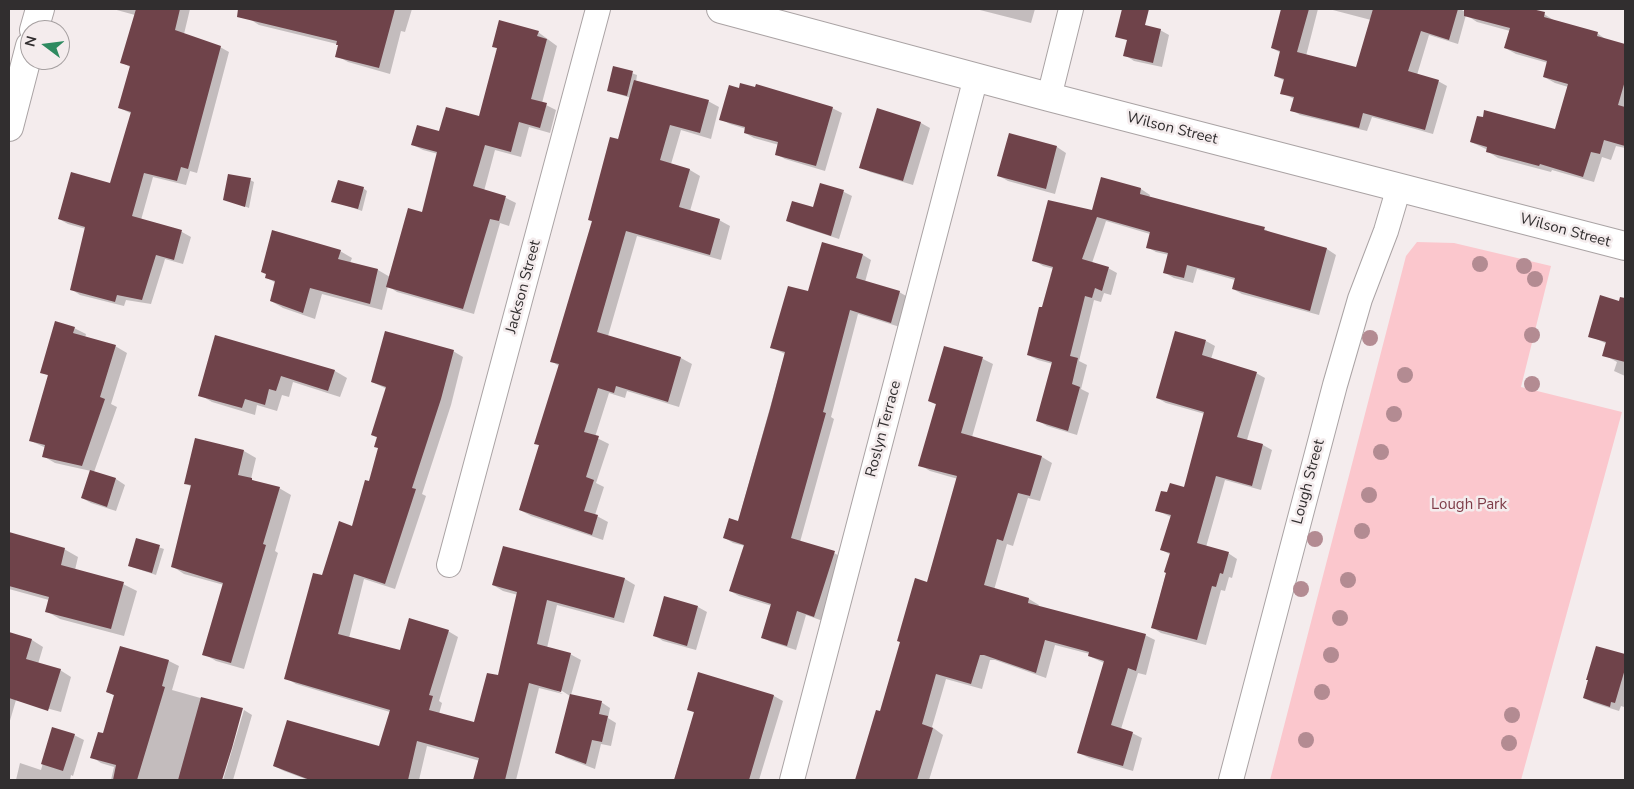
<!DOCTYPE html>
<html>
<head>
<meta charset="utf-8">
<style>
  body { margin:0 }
  #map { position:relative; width:1634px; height:789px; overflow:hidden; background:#f4eced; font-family:"Nunito Sans",sans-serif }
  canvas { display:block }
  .frame { position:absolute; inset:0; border:10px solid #312e2f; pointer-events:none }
  .north { position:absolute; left:20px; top:20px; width:50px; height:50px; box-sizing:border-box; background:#f4eced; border:1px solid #a6a0a1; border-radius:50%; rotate:285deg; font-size:14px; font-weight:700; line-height:20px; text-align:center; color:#312e2f }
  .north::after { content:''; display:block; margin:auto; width:18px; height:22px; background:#2e8a60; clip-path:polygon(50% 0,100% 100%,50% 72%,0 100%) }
</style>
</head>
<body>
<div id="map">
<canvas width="1634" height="789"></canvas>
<div class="frame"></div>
<div class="north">N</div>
</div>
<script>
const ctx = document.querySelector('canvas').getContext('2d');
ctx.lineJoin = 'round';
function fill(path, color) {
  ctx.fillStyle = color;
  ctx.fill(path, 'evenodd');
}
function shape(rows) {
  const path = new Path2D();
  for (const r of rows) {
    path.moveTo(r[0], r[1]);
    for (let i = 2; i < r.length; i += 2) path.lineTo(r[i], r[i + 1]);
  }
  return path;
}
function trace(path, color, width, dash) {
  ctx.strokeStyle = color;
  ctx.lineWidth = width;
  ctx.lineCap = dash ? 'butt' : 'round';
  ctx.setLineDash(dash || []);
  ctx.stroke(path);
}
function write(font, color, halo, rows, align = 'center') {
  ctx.font = font + ' "Nunito Sans",sans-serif';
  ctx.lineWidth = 5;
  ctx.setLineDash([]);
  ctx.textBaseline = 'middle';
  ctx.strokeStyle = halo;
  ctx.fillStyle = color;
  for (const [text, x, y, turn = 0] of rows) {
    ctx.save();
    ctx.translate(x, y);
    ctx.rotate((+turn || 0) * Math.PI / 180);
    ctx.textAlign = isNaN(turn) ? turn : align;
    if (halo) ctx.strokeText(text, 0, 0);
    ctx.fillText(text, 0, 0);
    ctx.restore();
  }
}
const green = shape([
  [1417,242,1454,243,1551,266,1521,387,1622,412,1521,780,1270,780,1406,256]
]);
const shadow = shape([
  [113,9,190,9,184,34,220,47,229,52,197,173,190,171,186,185,153,177,141,220,182,232,191,237,183,264,165,259,151,304,126,300,124,306,80,295,71,289,86,229,68,224,59,219,111,184,132,114,120,108,130,67,121,62,135,15],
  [250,9,412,9,405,32,401,31,390,74,348,62,337,56,340,45,337,44,259,25,248,18],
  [976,9,1035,9,1031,23],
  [1282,9,1318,9,1306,56,1357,68,1371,20,1329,9,1460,9,1467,13,1468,9,1528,9,1544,14,1555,21,1597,33,1608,41,1625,45,1625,148,1616,146,1611,160,1602,157,1594,182,1552,170,1551,172,1498,158,1487,151,1488,150,1471,142,1556,131,1568,87,1555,83,1544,77,1548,63,1516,54,1505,48,1510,31,1477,22,1466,15,1458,44,1429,35,1417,75,1438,81,1447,86,1433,134,1372,117,1367,131,1300,115,1292,110,1294,99,1282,93,1285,81,1275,76,1281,53,1272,48],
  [1160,30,1169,35,1162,67,1134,61,1125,55],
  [538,32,557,46,542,103,556,110,550,133,529,127,521,157,495,150,484,191,506,198,516,203,509,226,500,223,474,314,397,292,388,286,382,310,322,294,315,319,283,308,271,301,276,283,267,278,340,251,352,258,350,263,378,270,390,277,423,214,438,154,423,150,413,145,480,117,498,49,493,46],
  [614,67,637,75,636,82,708,101,719,107,711,139,681,130,671,164,690,170,700,176,690,211,719,220,730,226,721,260,637,236,608,336,681,358,692,364,679,407,627,391,625,398,609,393,595,437,609,444,596,483,604,487,595,515,608,522,603,540,531,516,520,510,540,446,535,443,559,366,551,361,593,222,589,220,619,141,631,98,608,91],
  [832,108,842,113,825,171,785,159,776,154,779,145,754,138,745,133,746,129,730,124,720,119],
  [878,110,921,123,930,128,913,185,870,172,861,167],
  [1009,135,1057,147,1066,153,1055,194,1008,181,999,176],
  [1102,179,1141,189,1150,195,1149,198,1264,229,1274,234,1327,249,1336,255,1319,315,1242,294,1233,289,1235,280,1197,269,1193,283,1174,278,1165,273,1169,255,1156,252,1147,247,1150,234,1106,221,1092,263,1108,268,1117,273,1111,295,1104,293,1101,302,1094,300,1079,361,1087,365,1081,389,1089,393,1077,435,1047,426,1037,420,1053,364,1038,360,1028,355,1054,269,1043,266,1034,260,1093,211],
  [250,180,254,182,249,208,225,199],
  [821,185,844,192,852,196,839,239,796,225,788,220,814,209],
  [363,188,367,191,362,211,333,201],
  [823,244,863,255,871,260,865,282,899,292,908,297,900,327,858,314,831,417,834,419,800,542,834,553,843,558,823,621,806,615,796,650,771,642,762,637,772,606,739,596,730,591,745,546,733,543,725,538,738,522,785,354,771,347,808,293],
  [1601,297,1625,304,1625,376,1614,371,1617,362,1604,355,1607,344,1590,336],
  [74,328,86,334,85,338,115,346,127,353,111,404,117,407,94,472,116,479,125,485,116,511,91,503,82,498,91,471,55,463,43,456,46,448,31,441,49,376,41,372],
  [216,336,335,371,347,378,340,397,293,382,289,397,282,395,277,411,257,405,255,415,212,402,200,395],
  [1206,341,1215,346,1211,359,1256,373,1265,378,1247,440,1263,445,1272,450,1261,490,1225,480,1206,547,1228,553,1237,559,1232,578,1229,577,1225,591,1221,590,1206,645,1161,633,1152,627,1171,555,1162,550,1171,517,1156,510,1168,494,1184,489,1205,414,1166,403,1157,398],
  [945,347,983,359,993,364,972,437,1042,457,1052,463,1040,501,1028,498,1013,546,1007,544,994,590,1029,599,1039,605,1038,607,1145,635,1155,640,1146,675,1138,673,1121,729,1132,733,1142,738,1133,771,1089,758,1079,753,1104,663,1089,656,1090,654,1055,645,1046,678,995,660,990,660,982,689,946,679,932,727,943,735,929,780,861,780,857,778,928,583,958,479,930,471,920,465,937,405,929,401],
  [453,351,463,357,451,405,422,494,426,496,395,589,364,579,349,638,401,652,448,631,458,637,439,701,442,703,439,714,475,724,499,677,518,595,503,591,493,585,625,579,635,585,624,623,557,605,547,648,570,654,581,660,571,695,601,702,610,708,608,718,616,723,611,746,601,744,595,769,566,758,557,752,570,696,556,687,555,690,563,694,539,688,516,780,475,780,480,761,427,746,419,780,308,780,284,771,274,766,380,748,390,712,296,684,286,678,323,577,353,527,370,482,379,448,378,438,372,435,387,389,372,382],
  [196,439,244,451,256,458,251,479,258,483,279,488,291,495,275,551,278,553,244,669,216,661,204,654,224,585,184,574,172,566,192,487,185,483],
  [9,534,64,549,78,557,75,570,123,584,137,591,124,636,60,619,46,611,49,600,9,589],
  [137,540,164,549,156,575,129,566],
  [698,607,707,612,696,650,663,641,654,635],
  [9,633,32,640,43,647,38,664,60,670,71,677,61,712,16,700,9,724],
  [1597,647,1625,655,1625,705,1624,707,1621,706,1619,711,1594,703,1584,698],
  [121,648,169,661,179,666,172,690,243,710,241,710,221,780,111,780,114,767,101,763,92,757,104,735,115,696,108,692],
  [699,674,774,696,783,701,759,780,674,780,695,713,688,709],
  [244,710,252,715,233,780,223,780],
  [53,728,74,735,84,740,73,776,71,775,70,780,16,780,20,763,41,770]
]);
const building = shape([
  [136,9,180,9,175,30,221,46,188,169,181,167,177,181,144,173,132,216,182,230,174,260,156,255,142,300,117,295,115,302,70,290,85,227,58,219,71,172,110,183,131,112,118,108,130,66,120,63],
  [238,9,395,9,379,68,335,57,338,45,336,45,337,41,237,17],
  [1122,9,1149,9,1145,25,1161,29,1153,63,1123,56,1127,40,1115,37],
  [1281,9,1309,9,1297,52,1356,67,1373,9,1458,9,1449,40,1421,31,1408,71,1439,80,1425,130,1363,113,1359,128,1290,111,1294,97,1280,94,1284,79,1274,76,1280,51,1271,48],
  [1464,9,1532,9,1545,12,1544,17,1598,32,1597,36,1625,44,1625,81,1618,105,1625,107,1625,146,1604,140,1600,154,1591,152,1583,177,1540,164,1539,166,1486,152,1487,147,1470,142,1477,116,1483,117,1484,110,1555,129,1568,84,1543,77,1547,61,1504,48,1510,28,1464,16],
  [499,20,539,31,537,36,547,39,531,99,547,103,540,128,519,122,511,152,485,145,473,186,506,196,499,221,490,219,463,309,386,287,408,208,422,212,437,152,411,145,417,125,439,131,446,107,479,116,497,48,492,47],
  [613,66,633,71,627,96,607,91],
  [634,80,709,100,700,133,670,125,660,160,690,169,679,207,720,219,710,255,626,231,597,332,681,357,668,402,616,386,614,393,598,388,584,432,599,436,586,477,594,480,584,511,598,515,592,535,519,510,539,445,534,444,559,364,550,362,592,221,588,220,610,137,618,139],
  [740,83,755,87,756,84,833,107,816,166,775,155,778,142,744,133,745,127,719,120,729,85,739,88],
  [877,108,921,122,903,181,859,168],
  [1009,133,1057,146,1046,189,997,176],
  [228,174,251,178,245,207,223,200],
  [1101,177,1141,188,1140,194,1249,223,1265,227,1264,230,1327,248,1310,311,1232,289,1235,278,1187,265,1184,278,1163,273,1168,253,1146,248,1150,232,1097,217,1082,259,1109,267,1102,291,1095,288,1092,298,1085,296,1070,356,1078,358,1072,384,1080,387,1068,431,1036,421,1052,362,1027,355,1039,307,1042,307,1053,267,1032,261,1048,200,1092,210],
  [338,180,364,187,358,209,331,202],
  [820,183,844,190,831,236,786,221,792,201,813,207],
  [272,230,341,250,338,259,378,269,370,304,310,288,303,313,270,301,275,281,265,278,266,274,261,272],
  [822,242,863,254,856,278,900,291,891,323,850,310,823,412,826,413,791,538,835,551,814,617,797,611,787,646,761,638,771,604,729,591,744,545,723,538,729,518,738,521,770,409,785,352,770,348,788,286,808,291],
  [1600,295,1619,301,1620,297,1625,298,1625,362,1602,356,1606,342,1588,337],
  [55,321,75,327,73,333,116,345,100,397,105,399,82,466,42,457,45,445,29,441,48,375,40,373],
  [385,331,454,350,441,399,412,488,416,489,385,584,354,574,338,634,400,650,409,618,449,630,429,695,433,696,429,710,474,722,487,673,498,675,517,592,492,585,503,546,625,578,614,618,547,600,537,644,571,653,561,692,529,683,505,780,473,780,479,758,417,741,408,780,310,780,273,766,287,720,379,746,390,710,284,679,313,573,322,575,339,521,352,526,365,480,369,481,378,448,374,447,377,437,371,435,386,387,371,382],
  [1175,331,1206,340,1202,355,1257,372,1237,437,1263,444,1252,486,1216,476,1197,543,1229,552,1223,574,1220,573,1216,587,1212,586,1197,640,1151,628,1166,573,1164,572,1170,553,1160,550,1171,515,1155,511,1161,491,1167,492,1170,483,1184,487,1204,412,1156,398],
  [215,335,335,370,328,391,281,376,276,391,269,389,265,405,245,399,242,408,198,396],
  [944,346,983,357,961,433,1042,456,1030,496,1018,493,1003,541,997,539,984,585,1029,598,1028,603,1146,634,1136,671,1128,668,1111,725,1133,732,1123,766,1077,753,1104,661,1088,656,1089,652,1045,640,1036,673,984,655,980,655,971,684,936,674,922,724,933,728,917,780,855,780,876,710,880,711,900,642,897,641,915,578,927,582,957,476,918,466,936,404,928,401],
  [195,438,244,450,238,475,252,478,252,480,280,487,263,544,266,545,231,663,202,655,223,583,171,567,191,485,184,484],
  [90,470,116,478,107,507,81,498],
  [9,532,65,548,61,565,124,582,111,629,45,612,49,597,9,586],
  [136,538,160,545,152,573,128,566],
  [664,596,698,606,687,646,653,636],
  [9,632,32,639,26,659,61,669,48,711,9,698],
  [120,646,169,660,162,686,165,687,137,780,113,780,116,765,90,758,98,732,103,733,114,695,106,692],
  [1596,646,1625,654,1625,669,1615,703,1611,702,1610,707,1583,698,1588,680,1586,680],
  [698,672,774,695,749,780,674,780,694,712,687,710],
  [570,694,602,701,599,714,608,716,602,742,592,740,586,764,555,753],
  [201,697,243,708,232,748,222,780,178,780],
  [52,727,75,734,63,771,41,764]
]);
const minor = shape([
  [1049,97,1071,9],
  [449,565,598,9],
  [792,780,976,77],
  [1231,780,1335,385,1360,299,1386,231,1399,187]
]);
const tertiary = shape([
  [721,9,1049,97,1625,246]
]);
const secondary = shape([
  [34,30,40,9],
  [9,127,30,46]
]);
const trees = [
  [1480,264],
  [1524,266],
  [1535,279],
  [1532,335],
  [1370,338],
  [1405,375],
  [1532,384],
  [1394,414],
  [1381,452],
  [1369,495],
  [1362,531],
  [1315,539],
  [1348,580],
  [1301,589],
  [1340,618],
  [1331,655],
  [1322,692],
  [1512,715],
  [1306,740],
  [1509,743]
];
const streetNames = [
  ["Wilson Street",1172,129,14],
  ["Wilson Street",1565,231,15],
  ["Jackson Street",524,287,-75],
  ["Roslyn Terrace",884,429,-75],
  ["Lough Street",1309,482,-75]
];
const parkNames = [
  ["Lough Park",1469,505]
];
fill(green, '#fbc7cd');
fill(shadow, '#0003');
fill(building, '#6f434a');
trace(minor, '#aaa3a4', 26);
trace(tertiary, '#aaa3a4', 30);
trace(secondary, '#aaa3a4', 30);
trace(minor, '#fff', 24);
trace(tertiary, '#fff', 28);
trace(secondary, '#fff', 28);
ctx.fillStyle = '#b38b92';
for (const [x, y] of trees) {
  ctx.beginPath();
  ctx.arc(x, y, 8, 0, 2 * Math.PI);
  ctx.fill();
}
write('15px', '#312e2f', '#f4eced', streetNames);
write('15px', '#7e3c48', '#f4eced', parkNames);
</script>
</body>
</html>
